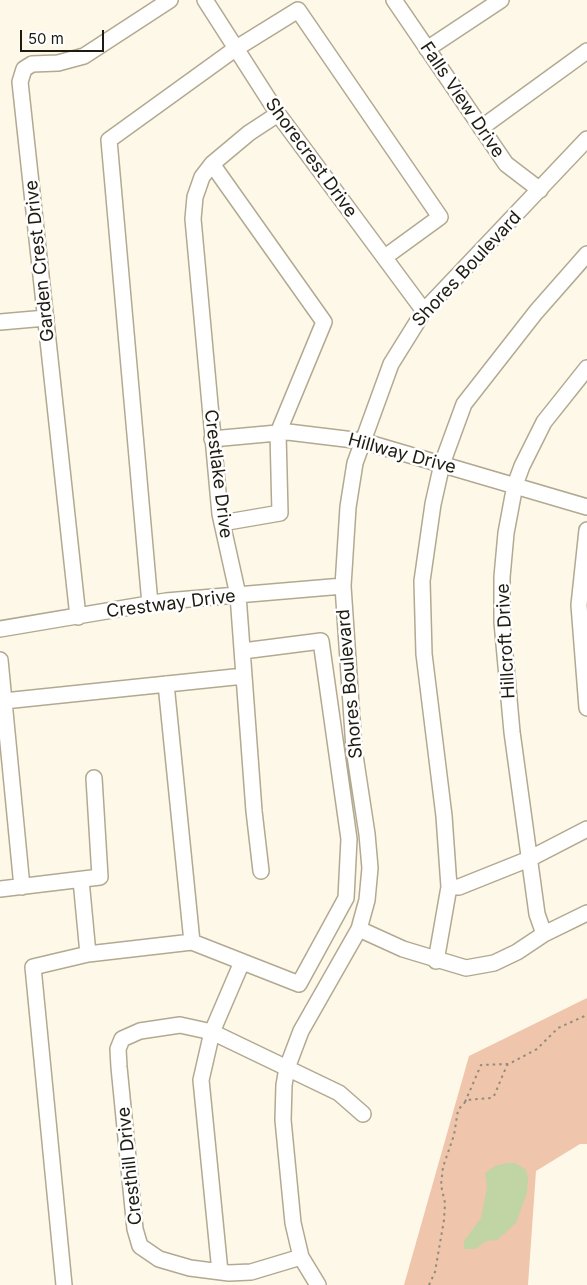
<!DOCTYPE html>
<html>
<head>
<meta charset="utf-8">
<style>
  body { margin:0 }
  #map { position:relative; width:587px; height:1285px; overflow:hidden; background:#fef8e9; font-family:Inter,sans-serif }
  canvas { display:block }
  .scale { position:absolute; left:20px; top:30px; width:84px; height:22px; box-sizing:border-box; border:2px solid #1e1b11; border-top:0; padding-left:6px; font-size:15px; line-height:18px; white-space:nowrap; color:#1e1b11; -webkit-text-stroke:4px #fff; paint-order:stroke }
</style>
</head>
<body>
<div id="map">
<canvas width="587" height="1285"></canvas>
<div class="scale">50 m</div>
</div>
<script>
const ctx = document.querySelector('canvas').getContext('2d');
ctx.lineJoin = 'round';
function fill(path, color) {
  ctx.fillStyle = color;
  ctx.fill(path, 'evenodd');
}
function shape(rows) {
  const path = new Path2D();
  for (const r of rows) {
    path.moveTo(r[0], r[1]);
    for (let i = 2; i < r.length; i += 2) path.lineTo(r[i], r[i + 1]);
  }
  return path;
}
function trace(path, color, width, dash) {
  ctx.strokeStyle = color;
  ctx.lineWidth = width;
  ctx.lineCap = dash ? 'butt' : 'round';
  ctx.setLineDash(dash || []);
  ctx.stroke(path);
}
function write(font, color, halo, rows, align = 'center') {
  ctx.font = font + ' Inter,sans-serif';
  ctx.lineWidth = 5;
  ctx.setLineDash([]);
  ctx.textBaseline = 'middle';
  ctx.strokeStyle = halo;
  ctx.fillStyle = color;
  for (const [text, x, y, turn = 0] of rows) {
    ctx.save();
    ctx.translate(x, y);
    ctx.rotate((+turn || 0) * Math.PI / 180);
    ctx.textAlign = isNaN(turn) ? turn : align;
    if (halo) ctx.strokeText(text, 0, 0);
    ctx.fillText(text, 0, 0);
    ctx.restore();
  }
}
const green = shape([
  [587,998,587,1144,580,1144,536,1171,528,1285,404,1285,469,1056]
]);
const water = shape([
  [507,1163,515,1163,522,1167,526,1170,528,1177,527,1193,516,1223,497,1240,486,1241,475,1249,464,1249,464,1241,481,1218,487,1187,485,1173,495,1166]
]);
const path = shape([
  [465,1102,481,1065,509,1064],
  [429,1285,435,1272,444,1220,445,1203,441,1185,443,1167,454,1135,458,1110,467,1100,490,1098,494,1096,507,1065,537,1049,558,1028,587,1015]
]);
const minor = shape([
  [205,0,278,114,424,311],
  [394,0,506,164,540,190],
  [427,49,501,0],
  [481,128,587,51],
  [212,164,324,322,278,433,280,513,222,523],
  [0,322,46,318],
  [212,439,288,432,362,441,587,507],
  [587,530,579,605,587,708],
  [150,604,109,140,235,49,298,10,440,217,385,257],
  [78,617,20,82,24,69,32,64,58,63,84,56,170,0],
  [0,629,166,601,343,586],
  [0,660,22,887],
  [166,684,192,942,299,984,346,898,349,839,321,641,243,651],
  [4,701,244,676],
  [261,871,254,811,238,595,220,514,193,219,195,197,202,177,212,164,249,133,278,114],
  [81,880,88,954,192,942],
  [449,887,444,816,424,654,422,581,433,504,442,464,464,404,536,312,587,254],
  [0,889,100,877,94,778],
  [359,929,403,949,466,968,494,963,517,952,544,934,587,913],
  [544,934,537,914,512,732,502,622,502,577,506,533,515,485,522,466,544,422,587,368],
  [436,961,449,887,459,887,529,859,587,829],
  [301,1257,251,1272,229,1273,190,1268,159,1259,140,1246,135,1229,119,1067,118,1049,122,1039,140,1031,180,1025,212,1032,339,1093,363,1114],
  [220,1272,201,1080,212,1032,242,962],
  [64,1285,33,967,88,954],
  [318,1285,301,1257,293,1223,283,1120,284,1085,287,1068,301,1031,359,929,367,900,370,868,367,834,354,749,343,586,348,507,355,463,391,364,424,311,587,139]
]);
const streetNames = [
  ["Falls View Drive",462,100,56],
  ["Shorecrest Drive",311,158,54],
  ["Garden Crest Drive",40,261,-96],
  ["Shores Boulevard",467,269,-47],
  ["Hillway Drive",402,454,15],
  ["Crestlake Drive",218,474,83],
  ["Crestway Drive",171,604,-7],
  ["Hillcroft Drive",506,641,-93],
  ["Shores Boulevard",350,684,-95],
  ["Cresthill Drive",130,1166,-96]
];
fill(green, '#efc5ac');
fill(water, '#c1d4a4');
trace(minor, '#b2a990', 18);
trace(path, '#918c7f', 2, [2.5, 4]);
trace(minor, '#fff', 15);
write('18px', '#1e1b11', '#fff', streetNames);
</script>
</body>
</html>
